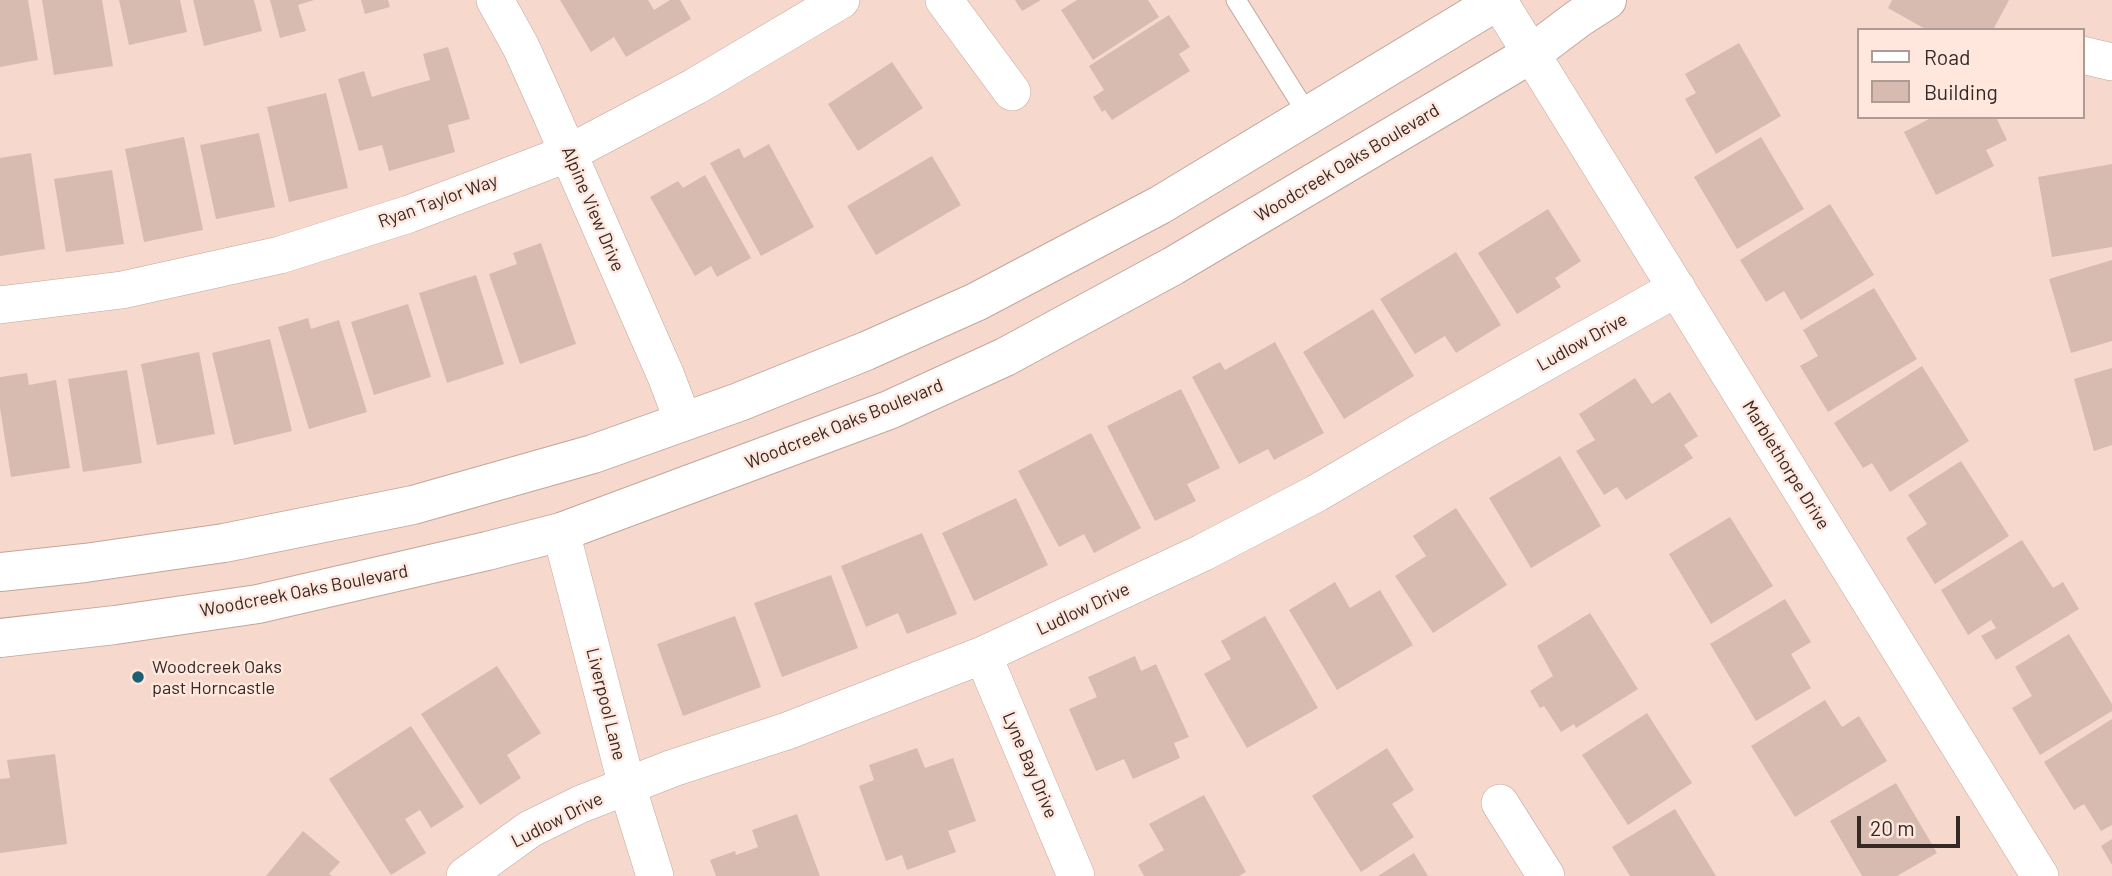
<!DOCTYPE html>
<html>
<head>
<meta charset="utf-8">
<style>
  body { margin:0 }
  #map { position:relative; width:2112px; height:876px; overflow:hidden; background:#f6d8cd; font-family:Barlow,sans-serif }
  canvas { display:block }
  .legend { position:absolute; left:1857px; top:28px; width:228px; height:91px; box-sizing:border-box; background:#ffe7dd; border:2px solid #ae9b93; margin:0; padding:9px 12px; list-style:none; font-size:21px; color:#342925 }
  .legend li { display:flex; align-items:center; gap:14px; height:35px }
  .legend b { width:35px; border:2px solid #ae9b93 }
  .scale { position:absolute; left:1857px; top:816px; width:103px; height:32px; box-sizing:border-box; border:4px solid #342925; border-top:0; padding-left:9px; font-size:21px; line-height:24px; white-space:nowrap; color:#342925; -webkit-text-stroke:5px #ffe7dd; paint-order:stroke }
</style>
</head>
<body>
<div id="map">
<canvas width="2112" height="876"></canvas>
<ul class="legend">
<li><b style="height:9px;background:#fff"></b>Road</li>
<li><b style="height:19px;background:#d8bbb0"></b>Building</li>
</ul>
<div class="scale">20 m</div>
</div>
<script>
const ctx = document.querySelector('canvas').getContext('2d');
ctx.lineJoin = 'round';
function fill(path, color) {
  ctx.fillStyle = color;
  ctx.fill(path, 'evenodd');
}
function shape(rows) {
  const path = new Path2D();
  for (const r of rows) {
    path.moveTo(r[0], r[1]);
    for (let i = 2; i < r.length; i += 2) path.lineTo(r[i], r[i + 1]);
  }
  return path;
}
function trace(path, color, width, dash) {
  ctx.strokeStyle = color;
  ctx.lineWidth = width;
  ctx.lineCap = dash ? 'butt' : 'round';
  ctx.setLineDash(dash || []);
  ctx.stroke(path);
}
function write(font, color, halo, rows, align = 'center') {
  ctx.font = font + ' Barlow,sans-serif';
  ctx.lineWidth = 5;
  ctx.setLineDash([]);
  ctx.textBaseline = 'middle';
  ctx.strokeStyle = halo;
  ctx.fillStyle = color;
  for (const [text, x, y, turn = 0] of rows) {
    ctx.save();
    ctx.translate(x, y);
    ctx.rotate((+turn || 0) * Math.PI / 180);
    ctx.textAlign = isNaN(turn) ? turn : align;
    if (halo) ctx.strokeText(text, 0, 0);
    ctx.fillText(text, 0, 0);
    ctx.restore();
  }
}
const building = shape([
  [0,0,28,0,38,60,0,67],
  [42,0,102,0,113,66,54,75],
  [119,0,180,0,187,32,129,45],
  [193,0,254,0,262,31,204,46],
  [270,0,314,0,298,5,306,31,280,38],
  [361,0,388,0,390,7,365,14],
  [560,0,648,0,654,10,670,0,680,0,691,19,626,57,614,37,591,52],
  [1015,0,1041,0,1022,11],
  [1077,0,1148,0,1159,17,1093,60,1061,10],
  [1892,0,2009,0,1993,30,1927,30,1888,8],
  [1169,15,1190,47,1179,54,1190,71,1112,120,1105,110,1102,112,1093,97,1104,90,1089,66],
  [1739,43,1781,116,1716,154,1685,99,1696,93,1685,74],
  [448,47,470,119,448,125,455,152,389,171,382,145,359,151,338,79,364,71,372,97,401,88,430,80,423,54],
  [892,62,923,108,858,151,828,104],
  [326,93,348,188,289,202,267,107],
  [1933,117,1996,117,2007,140,1986,150,1994,166,1936,195,1904,132],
  [259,133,275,207,216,219,200,145],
  [184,137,203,230,144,242,125,149],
  [1761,137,1804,209,1737,249,1694,177],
  [769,144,814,227,761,256,710,163,739,148,744,158],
  [31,153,45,249,0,256,0,158],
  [932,156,961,205,876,255,847,206],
  [2112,164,2112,247,2052,257,2038,177],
  [112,170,124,244,66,252,54,179],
  [705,175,751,258,717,277,711,266,695,276,650,197,678,181,683,188],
  [1830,204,1874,275,1801,320,1784,291,1766,302,1740,260],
  [1548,209,1581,261,1555,278,1561,287,1517,314,1478,253],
  [541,243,576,344,520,364,489,274,517,264,513,253],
  [1456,252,1501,325,1456,353,1445,336,1415,354,1380,299],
  [2112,260,2112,341,2071,353,2049,279],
  [476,275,504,364,447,383,419,293],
  [1874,288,1917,359,1828,412,1800,366,1818,356,1803,330],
  [408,304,431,377,374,395,351,322],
  [1373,309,1414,376,1344,419,1303,352],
  [308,318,311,329,339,320,367,412,309,429,278,327],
  [270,339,292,431,234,445,212,353],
  [1275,342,1324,433,1274,460,1268,449,1239,464,1192,377,1220,362,1225,370],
  [199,352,215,434,157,445,141,364],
  [1922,366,1969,441,1890,492,1872,463,1863,468,1834,423],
  [2112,368,2112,445,2094,451,2074,379],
  [127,370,142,463,83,472,68,379],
  [27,373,29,385,56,380,70,468,11,477,0,408,0,377],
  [1635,378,1652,404,1670,392,1698,436,1684,445,1693,458,1626,500,1617,487,1604,495,1576,451,1595,440,1579,414],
  [1181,389,1220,468,1187,484,1196,501,1155,521,1107,426],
  [1091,433,1141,528,1094,553,1084,534,1059,547,1018,471],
  [1560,456,1601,526,1531,568,1489,498],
  [1961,461,2009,536,1935,584,1906,538,1927,524,1908,495],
  [1016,498,1048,565,974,601,942,533],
  [1456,508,1507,585,1433,633,1395,576,1426,556,1413,536],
  [1730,517,1773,586,1711,624,1669,554],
  [922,533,957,614,907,634,898,613,866,627,841,566],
  [2022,540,2053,588,2063,582,2079,609,1996,660,1981,636,1996,628,1991,620,1968,635,1941,590],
  [831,575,858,648,782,677,754,603],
  [1335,582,1350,608,1380,590,1413,645,1337,690,1289,610],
  [1785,599,1811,642,1791,654,1811,688,1756,721,1710,644],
  [1590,613,1638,689,1576,728,1574,724,1561,732,1544,706,1540,708,1530,691,1553,676,1537,646],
  [735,616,761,687,683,716,657,644],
  [1265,616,1318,708,1247,748,1204,674,1231,659,1221,641],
  [2069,634,2112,704,2112,711,2040,755,2012,708,2032,696,2015,667],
  [1135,656,1141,671,1156,664,1189,737,1174,743,1180,758,1133,779,1124,759,1096,771,1069,709,1097,697,1088,677],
  [497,666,541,733,507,755,521,778,480,805,421,714],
  [1825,700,1842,727,1859,716,1887,761,1795,817,1751,746],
  [1647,713,1692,783,1628,825,1582,755],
  [2112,719,2112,825,2101,831,2084,804,2074,810,2044,762],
  [411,726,464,807,431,828,420,810,405,819,426,853,391,875,329,779],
  [917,748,925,768,953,758,976,821,948,831,956,852,907,870,902,855,886,861,859,786,874,780,869,765],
  [1387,748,1414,790,1392,804,1414,837,1361,872,1312,796],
  [55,754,67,844,0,853,0,779,10,778,7,760],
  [1896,783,1937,853,1897,876,1862,876,1830,821],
  [1204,795,1246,872,1239,876,1144,876,1138,865,1164,850,1149,824],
  [1675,809,1716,876,1630,876,1612,847],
  [797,814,820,876,716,876,710,860,735,851,736,855,758,847,752,830],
  [303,831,340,862,329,874,332,876,266,876],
  [2112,839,2112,865,2101,846],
  [1414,853,1428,876,1378,876]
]);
const lane = shape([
  [1236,0,1308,115]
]);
const street = shape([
  [495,0,521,47,548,107,666,376,683,421],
  [944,0,1012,92],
  [1498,0,2040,876],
  [2082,55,2112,62],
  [0,305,122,290,280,255,409,214,569,153,696,86,841,0],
  [561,532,627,786,655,876],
  [983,655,1076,876],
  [1500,803,1546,876],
  [465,876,530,829,581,804,673,768,787,731,983,655,1202,553,1317,493,1426,429,1677,288]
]);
const secondary = shape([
  [0,572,85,563,224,543,413,505,593,454,739,402,866,351,976,302,1160,205,1499,0],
  [0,638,115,625,258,604,487,551,561,532,889,410,1005,357,1173,266,1531,54,1579,18,1607,0]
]);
const markers = [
  [138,677,7,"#1d5f73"]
];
const streetNames = [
  ["Woodcreek Oaks Boulevard",1347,163,-31],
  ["Ryan Taylor Way",438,201,-20],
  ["Alpine View Drive",593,209,67],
  ["Ludlow Drive",1582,342,-29],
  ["Woodcreek Oaks Boulevard",844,424,-22],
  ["Marblethorpe Drive",1786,465,58],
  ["Woodcreek Oaks Boulevard",304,591,-11],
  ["Ludlow Drive",1083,609,-25],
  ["Liverpool Lane",606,704,76],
  ["Lyne Bay Drive",1030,765,67],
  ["Ludlow Drive",557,820,-27]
];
const poiNames = [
  ["Woodcreek Oaks",152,667],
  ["past Horncastle",152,688]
];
fill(building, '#d8bbb0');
trace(lane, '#c2a69b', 21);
trace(street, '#c2a69b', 38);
trace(secondary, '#c2a69b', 40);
trace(lane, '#fff', 19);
trace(street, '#fff', 37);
trace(secondary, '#fff', 38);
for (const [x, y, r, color] of markers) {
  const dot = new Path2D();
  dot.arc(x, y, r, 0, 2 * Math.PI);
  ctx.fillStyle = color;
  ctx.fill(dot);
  trace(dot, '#ffe7dd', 2.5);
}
write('18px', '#342925', '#ffe7dd', streetNames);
write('18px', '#342925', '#ffe7dd', poiNames, 'left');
</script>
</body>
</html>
